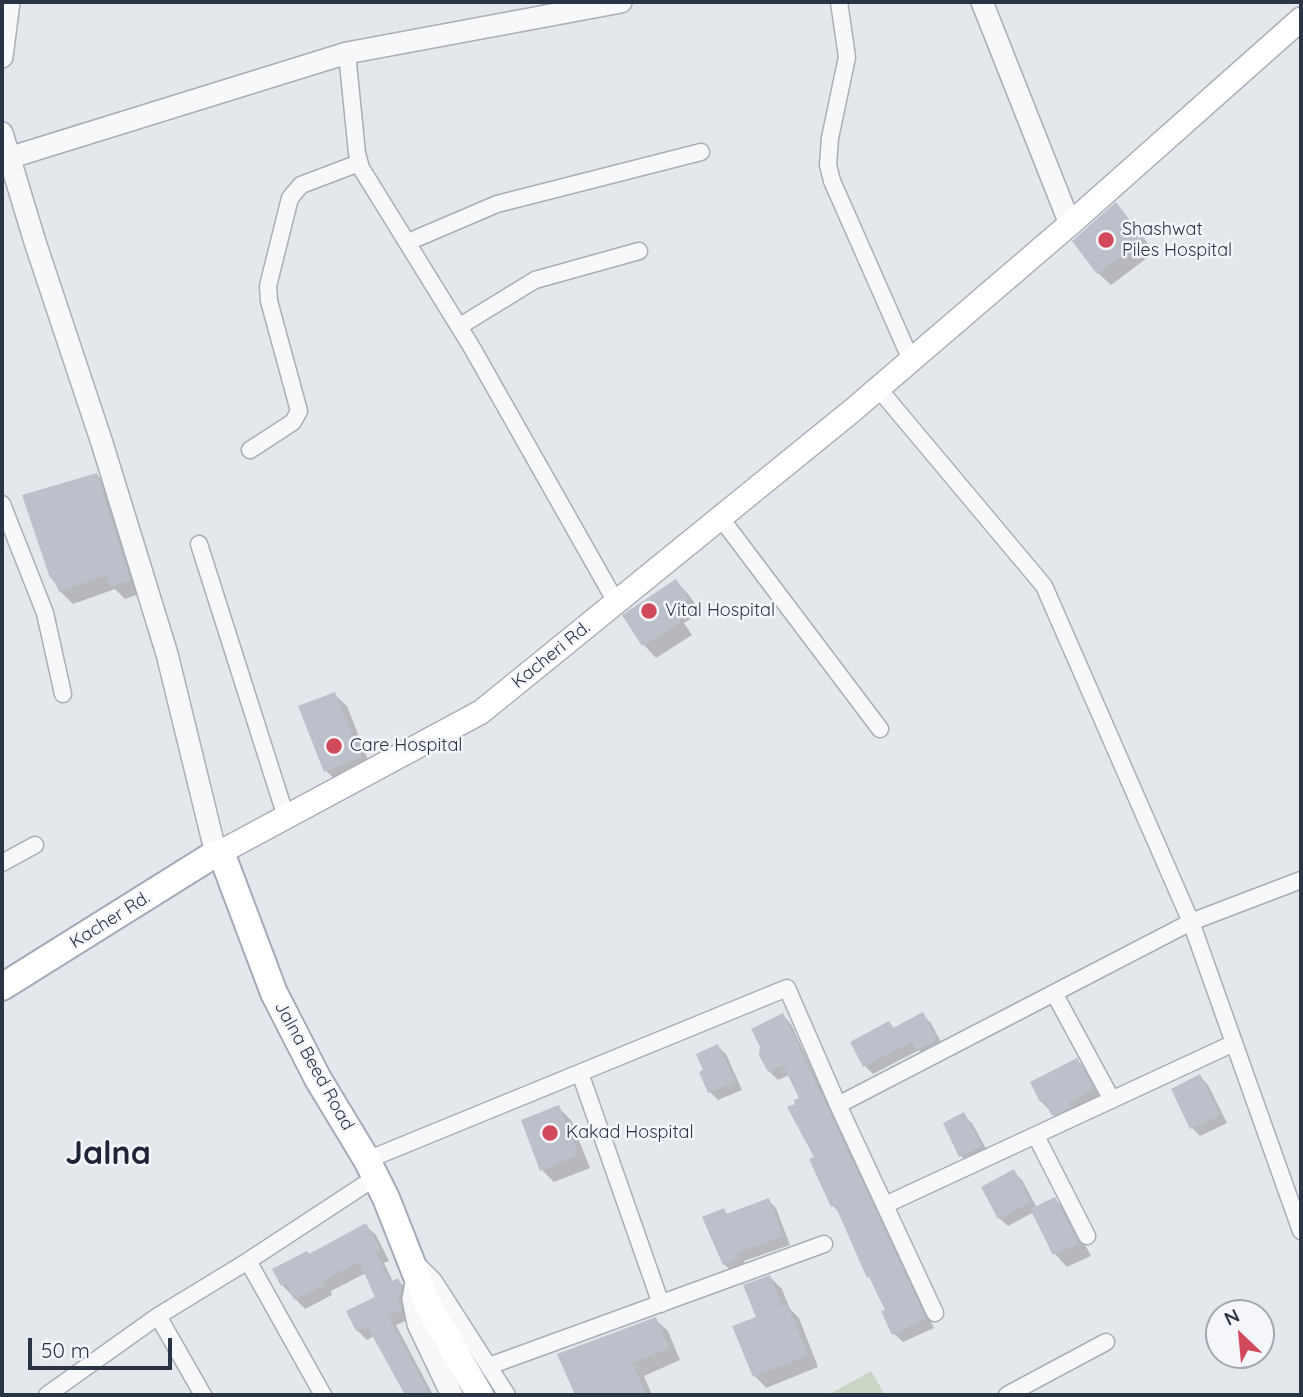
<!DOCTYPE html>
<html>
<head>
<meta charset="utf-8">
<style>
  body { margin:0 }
  #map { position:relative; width:1303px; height:1397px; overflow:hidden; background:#e4e7ec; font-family:Quicksand,sans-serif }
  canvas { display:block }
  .frame { position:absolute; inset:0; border:4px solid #2b3445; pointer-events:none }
  .north { position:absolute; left:1205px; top:1299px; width:70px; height:70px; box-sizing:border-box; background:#f4f6f9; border:2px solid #a4a8b1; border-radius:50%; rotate:334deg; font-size:19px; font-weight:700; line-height:28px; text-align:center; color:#2b3445 }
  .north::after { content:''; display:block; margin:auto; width:24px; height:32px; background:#d1495b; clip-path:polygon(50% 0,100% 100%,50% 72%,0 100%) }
  .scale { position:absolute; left:28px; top:1338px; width:144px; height:32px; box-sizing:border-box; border:4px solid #2b3445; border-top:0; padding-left:9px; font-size:21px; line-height:24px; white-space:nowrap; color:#2b3445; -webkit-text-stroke:5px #f4f6f9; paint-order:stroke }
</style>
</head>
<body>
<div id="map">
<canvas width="1303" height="1397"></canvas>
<div class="frame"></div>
<div class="north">N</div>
<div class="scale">50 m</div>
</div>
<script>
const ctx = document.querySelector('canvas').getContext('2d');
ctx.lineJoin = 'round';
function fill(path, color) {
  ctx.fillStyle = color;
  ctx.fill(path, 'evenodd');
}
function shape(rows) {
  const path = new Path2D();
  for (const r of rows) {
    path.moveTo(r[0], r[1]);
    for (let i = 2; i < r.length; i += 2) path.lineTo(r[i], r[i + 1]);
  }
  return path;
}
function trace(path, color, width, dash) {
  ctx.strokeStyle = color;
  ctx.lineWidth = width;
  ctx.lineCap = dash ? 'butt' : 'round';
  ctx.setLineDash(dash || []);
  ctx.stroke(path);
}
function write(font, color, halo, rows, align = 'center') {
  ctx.font = font + ' Quicksand,sans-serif';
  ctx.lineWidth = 5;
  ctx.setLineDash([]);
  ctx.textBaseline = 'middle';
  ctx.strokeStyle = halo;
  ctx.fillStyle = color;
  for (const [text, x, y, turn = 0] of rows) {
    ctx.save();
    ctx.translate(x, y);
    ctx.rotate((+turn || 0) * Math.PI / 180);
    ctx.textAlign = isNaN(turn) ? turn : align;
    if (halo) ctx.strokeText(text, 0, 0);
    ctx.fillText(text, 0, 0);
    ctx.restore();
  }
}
const green = shape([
  [871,1371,885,1395,828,1395]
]);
const shadow = shape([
  [1116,204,1155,252,1111,285,1098,273],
  [97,475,110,488,142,593,125,599,115,589,73,604,60,591,51,577],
  [676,581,688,594,701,612,684,623,692,635,656,658,644,645,625,616],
  [334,694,347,706,372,770,339,783,326,771],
  [783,1015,791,1024,934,1328,903,1342,894,1334,887,1311,873,1282,869,1277,841,1214,833,1206,797,1104,801,1099,789,1075,778,1080,769,1071],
  [923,1015,931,1023,944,1048,926,1057,919,1050,873,1074,865,1066,852,1042,889,1023,895,1029],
  [717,1046,726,1054,742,1090,718,1100,710,1092,701,1073,705,1071],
  [1077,1060,1085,1068,1101,1098,1061,1123,1041,1101],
  [1200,1076,1208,1085,1227,1123,1200,1136,1192,1128,1173,1090],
  [558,1107,571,1120,590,1168,554,1182,542,1170],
  [963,1115,972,1123,989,1154,969,1164,961,1156],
  [1014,1172,1022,1180,1037,1208,1055,1199,1068,1212,1091,1256,1067,1267,1055,1254,1034,1212,1008,1226,999,1218],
  [768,1200,776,1208,790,1245,744,1261,746,1266,732,1272,724,1264,723,1210,729,1215],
  [366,1226,376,1235,389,1261,384,1263,393,1282,398,1280,407,1289,410,1319,396,1325,433,1395,407,1395,374,1336,367,1340,357,1330,377,1297,366,1273,331,1291,332,1295,305,1309,282,1285,309,1256],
  [770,1277,782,1289,790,1309,799,1318,818,1367,766,1388,755,1376,735,1327,758,1318],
  [655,1319,668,1331,680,1360,644,1376,652,1395,577,1395,560,1355]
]);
const building = shape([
  [1116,202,1144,239,1097,274,1072,241],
  [97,473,130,580,111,587,106,575,59,592,53,577,50,578,22,495],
  [676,579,689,599,673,610,681,622,642,646,622,615],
  [335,692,361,757,324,772,298,706],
  [923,1012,937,1040,916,1050,912,1042,863,1067,850,1042,889,1021,893,1028],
  [783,1013,926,1318,892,1335,881,1311,885,1310,869,1277,867,1278,835,1205,831,1207,809,1159,814,1157,787,1107,795,1104,794,1100,799,1098,783,1065,768,1072,759,1055,760,1047,751,1029],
  [718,1044,735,1081,708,1093,699,1072,703,1070,696,1054],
  [1077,1058,1094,1089,1069,1102,1072,1107,1052,1116,1044,1100,1040,1102,1030,1082],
  [1200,1074,1220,1115,1190,1129,1171,1089],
  [559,1105,578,1155,540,1171,521,1120],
  [964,1112,982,1146,959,1157,943,1123],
  [1014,1169,1031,1202,998,1219,981,1187],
  [1055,1197,1079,1243,1053,1255,1030,1209],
  [769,1198,783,1236,737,1253,739,1258,723,1265,702,1217,724,1208,726,1214],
  [366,1223,381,1251,376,1253,390,1282,398,1278,402,1286,400,1295,397,1297,402,1309,388,1316,430,1395,405,1395,367,1326,356,1331,346,1311,375,1297,359,1262,322,1282,324,1285,294,1300,286,1283,281,1286,272,1269,307,1251,309,1254],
  [770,1275,782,1306,787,1304,808,1355,753,1377,732,1326,756,1317,743,1285],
  [656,1317,669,1348,632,1363,646,1395,575,1395,557,1354]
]);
const minor = shape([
  [839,2,847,57,830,138,828,165,832,181,911,360],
  [347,53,357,153,361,168,471,346,616,602],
  [408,242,497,204,701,152],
  [460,326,535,280,639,251],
  [878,388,1044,586,1191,922,1301,1231],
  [250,450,293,422,299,411,269,301,268,286,290,198,301,185,359,163],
  [2,504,45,613,63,694],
  [720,517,880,729],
  [199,544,286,817],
  [2,863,35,845],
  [1054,993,1112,1100],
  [580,1073,661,1304],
  [838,1105,935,1313],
  [1036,1136,1087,1236],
  [367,1160,787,988,838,1105,1191,922,1301,880],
  [885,1205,1234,1043],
  [248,1261,323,1395],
  [418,1265,434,1281,507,1395],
  [158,1316,203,1395],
  [489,1366,824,1244],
  [47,1395,158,1316,248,1261,376,1177],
  [1007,1395,1106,1342]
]);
const tertiary = shape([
  [982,2,1070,224],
  [2,57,9,2],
  [2,133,35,242,102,443,167,654,216,854],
  [2,160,347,53,621,2],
  [417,1276,413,1299,418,1324,452,1395]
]);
const secondary = shape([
  [219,853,481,712,853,410,1070,224,1301,19]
]);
const primary = shape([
  [2,987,213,855,219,853,222,855,274,993,318,1079,367,1160,386,1198,429,1307,480,1395]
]);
const markers = [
  [1106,240,9,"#d1495b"],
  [649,611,9,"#d1495b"],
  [334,746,9,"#d1495b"],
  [550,1133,9,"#d1495b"]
];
const poiNames = [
  ["Shashwat",1122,230],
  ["Piles Hospital",1122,251],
  ["Vital Hospital",665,611],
  ["Care Hospital",350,746],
  ["Kakad Hospital",566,1133]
];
const streetNames = [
  ["Kacheri Rd.",551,655,-39],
  ["Kacher Rd.",110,920,-32],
  ["Jalna Beed Road",314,1066,61]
];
const townNames = [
  ["Jalna",108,1154]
];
fill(green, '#c9d6c5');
fill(shadow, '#0003');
fill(building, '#bbc0ca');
trace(minor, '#a9aeb7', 19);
trace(tertiary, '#a9aeb7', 24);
trace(secondary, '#a9aeb7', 26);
trace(primary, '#a3abb8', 30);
trace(minor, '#f7f8fa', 16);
trace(tertiary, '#f7f8fa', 21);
trace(secondary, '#fff', 23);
trace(primary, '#fff', 26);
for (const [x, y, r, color] of markers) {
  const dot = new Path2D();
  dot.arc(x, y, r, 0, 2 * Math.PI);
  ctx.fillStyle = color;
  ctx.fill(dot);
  trace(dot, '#f4f6f9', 2.5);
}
write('18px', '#2b3445', '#f4f6f9', poiNames, 'left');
write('18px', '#2b3445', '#f4f6f9', streetNames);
write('bold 32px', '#1d2536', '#f4f6f9', townNames);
</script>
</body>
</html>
